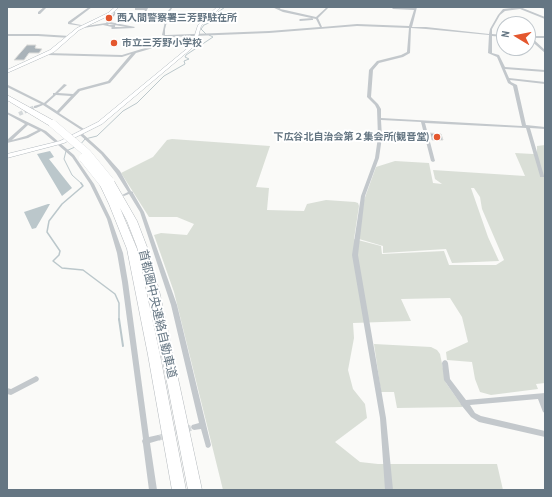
<!DOCTYPE html>
<html>
<head>
<meta charset="utf-8">
<style>
  body { margin:0 }
  #map { position:relative; width:552px; height:497px; overflow:hidden; background:#fafaf8; font-family:"Archivo Narrow",sans-serif }
  canvas { display:block }
  .frame { position:absolute; inset:0; border:8px solid #657683; pointer-events:none }
  .north { position:absolute; left:496px; top:16px; width:40px; height:40px; box-sizing:border-box; background:#fff; border:1px solid #c1c8cd; border-radius:50%; rotate:280deg; font-size:11px; font-weight:700; line-height:16px; text-align:center; color:#657683 }
  .north::after { content:''; display:block; margin:auto; width:14px; height:18px; background:#e4572e; clip-path:polygon(50% 0,100% 100%,50% 72%,0 100%) }
</style>
</head>
<body>
<div id="map">
<canvas width="552" height="497"></canvas>
<div class="frame"></div>
<div class="north">N</div>
</div>
<script>
const ctx = document.querySelector('canvas').getContext('2d');
ctx.lineJoin = 'round';
function fill(path, color) {
  ctx.fillStyle = color;
  ctx.fill(path, 'evenodd');
}
function shape(rows) {
  const path = new Path2D();
  for (const r of rows) {
    path.moveTo(r[0], r[1]);
    for (let i = 2; i < r.length; i += 2) path.lineTo(r[i], r[i + 1]);
  }
  return path;
}
function trace(path, color, width, dash) {
  ctx.strokeStyle = color;
  ctx.lineWidth = width;
  ctx.lineCap = dash ? 'butt' : 'round';
  ctx.setLineDash(dash || []);
  ctx.stroke(path);
}
function write(font, color, halo, rows, align = 'center') {
  ctx.font = font + ' "Archivo Narrow","Noto Sans JP",sans-serif';
  ctx.lineWidth = 4;
  ctx.setLineDash([]);
  ctx.textBaseline = 'middle';
  ctx.strokeStyle = halo;
  ctx.fillStyle = color;
  for (const [text, x, y, turn = 0] of rows) {
    ctx.save();
    ctx.translate(x, y);
    ctx.rotate((+turn || 0) * Math.PI / 180);
    ctx.textAlign = isNaN(turn) ? turn : align;
    if (halo) ctx.strokeText(text, 0, 0);
    ctx.fillText(text, 0, 0);
    ctx.restore();
  }
}
const green = shape([
  [172,139,270,146,256,187,269,188,267,210,304,211,307,204,326,200,355,202,358,203,359,206,354,239,381,246,382,254,444,251,449,265,496,265,504,260,482,209,480,197,474,188,471,188,488,237,499,261,452,263,446,249,383,253,383,246,359,239,364,200,376,167,395,161,429,163,433,183,468,187,442,184,435,179,433,170,525,176,515,153,533,154,537,152,537,146,545,145,545,383,536,384,538,389,491,395,480,392,475,379,472,362,447,360,446,352,468,342,462,317,450,298,401,299,411,321,353,323,354,338,348,370,353,389,365,404,367,418,335,442,360,462,378,464,497,464,503,490,223,490,174,292,154,235,161,233,187,235,194,224,177,217,149,217,121,173,153,157,167,140],
  [374,344,431,347,437,350,440,354,446,383,463,407,397,408,394,392,381,392]
]);
const water = shape([
  [50,151,54,157,49,159,72,188,62,196,37,154],
  [48,204,50,204,36,228,32,229,24,212]
]);
const streamFar2 = shape([
  [206,34,201,29,204,25,223,17,217,13,225,7],
  [80,145,85,139,97,136,123,111,137,103,164,76,185,64,184,61,189,59,185,57,186,55,213,37,209,35],
  [75,147,66,151,64,159,72,175,82,184]
]);
const streamFar1 = shape([
  [81,183,83,186,62,204,49,221,47,232,60,251,59,255,53,261,62,268,83,270,115,294,119,303,119,320]
]);
const stream = shape([
  [119,319,123,346]
]);
const building = shape([
  [27,45,36,45,35,48,42,49,39,53,29,53,24,60,14,60,27,45],
  [430,133,441,134,443,140,432,140,430,133]
]);
const streetTunnelFar1 = shape([
  [19,114,35,107]
]);
const streetTunnel = shape([
  [158,438,194,427]
]);
const street = shape([
  [44,7,47,7,40,14,38,14,38,12,44,7],
  [89,7,92,7,71,23,86,26,106,23,114,13,112,11,113,10,116,13,110,22,135,27,134,28,112,29,111,28,112,27,103,25,83,28,82,27,82,26,68,24,68,22,89,7],
  [109,24,126,27,115,27,115,25,108,25,109,24],
  [135,7,137,7,137,8,148,8,145,14,166,15,168,11,171,7,173,7,170,11,165,29,165,35,167,35,269,31,320,27,316,19,283,12,272,7,278,8,279,7,281,7,280,9,285,10,316,17,327,7,329,7,318,18,322,27,357,24,409,26,414,10,393,9,392,8,393,7,414,8,415,7,417,7,412,27,426,27,489,34,490,29,498,15,503,9,520,7,545,17,545,19,520,9,505,11,500,15,492,29,492,34,504,35,504,37,492,36,492,53,499,55,505,67,545,70,545,72,505,69,509,78,545,82,545,84,510,80,511,82,517,85,526,125,545,127,545,129,530,128,544,176,544,177,540,177,540,176,526,128,425,123,435,161,433,162,431,161,421,122,381,120,382,137,379,158,365,196,358,255,386,418,393,490,385,490,380,418,352,255,361,196,375,158,378,137,377,109,375,105,367,97,369,70,377,61,401,55,407,52,409,28,357,26,269,33,168,37,167,42,160,46,136,53,110,83,80,91,59,113,84,129,84,131,83,131,43,105,36,108,34,108,34,106,41,104,7,87,7,85,8,85,44,103,53,95,53,93,55,93,64,84,67,85,58,93,73,94,78,89,108,81,131,54,122,57,46,55,44,54,46,53,122,55,158,44,165,41,165,36,162,35,166,17,142,16,145,10,135,10,135,7],
  [411,28,426,29,489,35,488,53,497,57,508,83,513,86,522,126,381,118,381,109,378,104,371,97,373,70,379,63,403,57,410,53,411,28],
  [56,95,71,96,57,111,46,104,56,95],
  [541,7,545,7,545,9,541,8,541,7],
  [313,18,313,20,312,20,300,21,299,20,300,19,313,18],
  [7,34,38,34,70,36,71,37,70,38,38,36,7,36,7,34],
  [528,36,545,36,545,38,532,38,545,50,545,53,528,38,528,36],
  [7,112,46,131,74,155,94,184,111,219,123,253,128,282,149,437,158,435,160,436,161,438,160,440,150,443,157,490,149,490,143,444,142,441,143,439,122,282,117,253,107,219,90,184,72,157,44,133,41,131,28,138,7,143,7,140,25,124,7,114,7,112],
  [28,125,38,130,26,136,12,140,28,125],
  [80,133,82,133,103,152,120,171,131,191,133,192,133,193,144,212,177,305,211,445,210,447,208,448,206,447,201,429,194,430,192,429,191,427,192,425,199,423,171,305,140,212,129,194,124,196,122,195,128,192,116,173,101,154,80,135,80,133],
  [445,360,447,361,448,363,450,379,466,400,545,393,545,399,544,399,545,401,545,413,543,412,538,399,470,405,475,413,481,416,545,431,545,437,479,422,471,417,462,406,461,405,460,403,444,380,442,363,443,361,445,360],
  [36,376,38,377,39,379,38,381,13,394,11,395,7,394,7,388,11,389,36,376]
]);
const secondary = shape([
  [115,7,119,7,110,15,79,30,54,52,7,73,7,70,50,50,77,28,108,13,115,7],
  [217,7,221,7,201,26,197,41,191,49,102,124,64,143,7,158,7,154,60,141,98,122,189,47,193,41,198,25,217,7]
]);
const highway = shape([
  [7,95,56,122,57,124,56,126,50,126,7,100,7,95],
  [110,178,114,181,137,221,147,247,159,290,202,490,188,490,149,290,137,247,127,221,120,208,137,249,160,355,186,490,172,490,148,355,127,249,109,204,99,183,110,178]
]);
const highwayBridge = shape([
  [53,124,87,153,110,181],
  [83,158,103,183]
]);
const markers = [
  [109,18,4,"#e4572e"],
  [114,43,4,"#e4572e"],
  [437,137,4,"#e4572e"]
];
const farPoinames = [
  ["西入間警察署三芳野駐在所",117,18],
  ["市立三芳野小学校",122,43],
  ["下広谷北自治会第２集会所(観音堂)",429,137,"right"]
];
const streetNames = [
  ["首都圏中央連絡自動車道",157,314,77]
];
fill(green, '#dadfd7');
fill(water, '#bbc7cb');
trace(streamFar2, '#bbc7cb', 1);
trace(streamFar1, '#bbc7cb', 1.5);
trace(stream, '#bbc7cb', 2);
fill(building, '#aab3b9');
trace(building, '#dcdcda', 1);
trace(streetTunnelFar1, '#d5d9db', 4, [4, 2]);
trace(streetTunnel, '#d5d9db', 6, [6, 3.5]);
trace(secondary, '#b3babf', 1);
trace(highway, '#b4b9bd', 1);
fill(street, '#c3c8cc');
fill(secondary, '#fff');
fill(highway, '#fff');
trace(highwayBridge, '#b4b9bd', 8, []);
trace(highwayBridge, '#fff', 8);
for (const [x, y, r, color] of markers) {
  const dot = new Path2D();
  dot.arc(x, y, r, 0, 2 * Math.PI);
  ctx.fillStyle = color;
  ctx.fill(dot);
  trace(dot, '#fff', 1.5);
}
write('bold 10px', '#657683', '#fff', farPoinames, 'left');
write('12px', '#657683', '#fff', streetNames);
</script>
</body>
</html>
